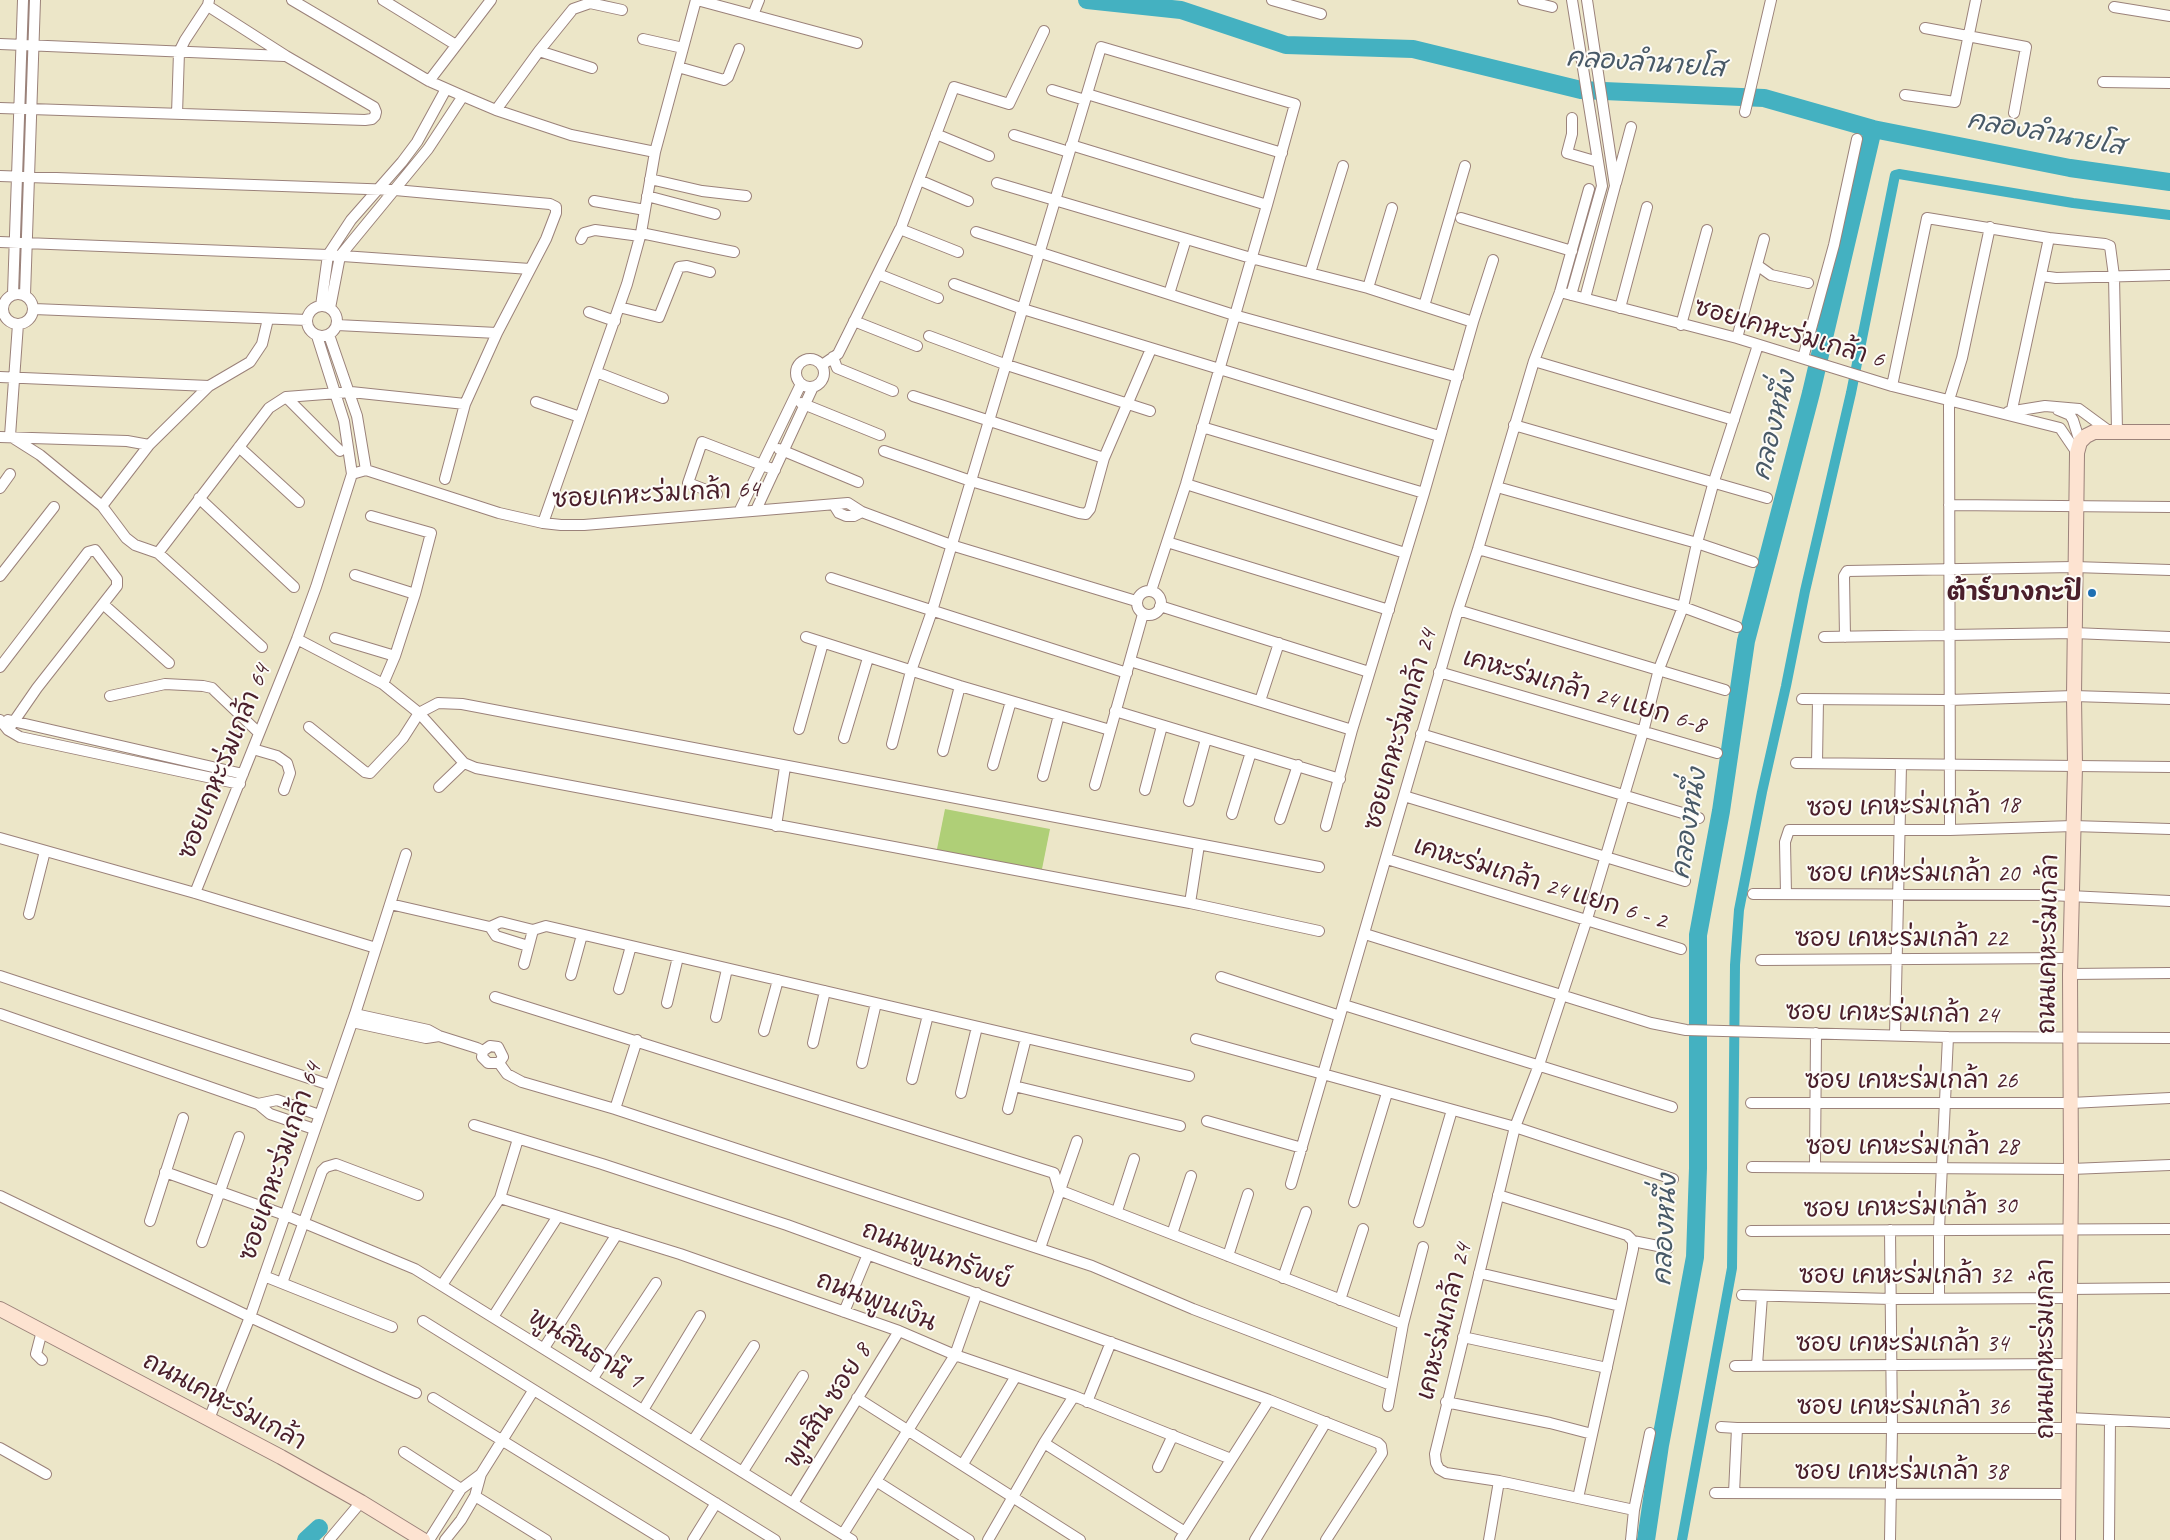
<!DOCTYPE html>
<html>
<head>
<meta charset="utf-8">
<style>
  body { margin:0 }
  canvas { display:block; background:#ece6c8 }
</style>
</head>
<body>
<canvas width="2170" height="1540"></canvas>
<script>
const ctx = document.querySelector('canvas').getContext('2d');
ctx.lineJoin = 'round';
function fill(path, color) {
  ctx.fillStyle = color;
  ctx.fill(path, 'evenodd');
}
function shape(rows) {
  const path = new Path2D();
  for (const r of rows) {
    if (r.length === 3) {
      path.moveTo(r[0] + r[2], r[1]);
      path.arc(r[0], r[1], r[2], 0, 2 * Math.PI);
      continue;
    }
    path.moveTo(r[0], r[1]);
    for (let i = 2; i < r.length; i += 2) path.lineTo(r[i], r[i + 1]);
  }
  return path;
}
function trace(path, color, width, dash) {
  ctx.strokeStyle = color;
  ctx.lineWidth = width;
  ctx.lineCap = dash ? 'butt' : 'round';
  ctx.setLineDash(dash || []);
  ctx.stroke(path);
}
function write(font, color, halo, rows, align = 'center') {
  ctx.font = font + ' Caveat,"Playpen Sans Thai",sans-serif';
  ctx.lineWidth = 4;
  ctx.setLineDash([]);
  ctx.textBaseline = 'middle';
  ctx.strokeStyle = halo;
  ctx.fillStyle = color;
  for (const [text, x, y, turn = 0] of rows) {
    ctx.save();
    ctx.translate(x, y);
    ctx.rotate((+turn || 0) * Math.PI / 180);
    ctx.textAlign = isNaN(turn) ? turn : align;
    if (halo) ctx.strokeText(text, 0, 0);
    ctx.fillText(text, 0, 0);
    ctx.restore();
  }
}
const green = shape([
  [945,809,1050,829,1041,874,936,854]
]);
const canal = shape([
  [1682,1540,1732,1268,1735,965,1739,910,1762,792,1786,686,1805,591,1851,393,1895,175,1899,174,2073,203,2170,215]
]);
const river = shape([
  [1087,0,1181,10,1286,45,1413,49,1581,90,1764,98,1873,129,2070,168,2170,182],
  [306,1540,319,1528],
  [1646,1540,1660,1445,1695,1257,1698,1168,1698,935,1721,811,1746,641,1811,393,1873,129]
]);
const street = shape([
  [292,0,429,81,463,96,496,110,571,135,655,152],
  [383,0,456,45],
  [697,0,857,43],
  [1272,0,1321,14],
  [1523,0,1552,7],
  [2114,7,2170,16],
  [753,15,759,0],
  [1925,28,2026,47,2014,113],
  [643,39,683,48],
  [0,44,284,56],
  [539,51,592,68],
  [678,67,724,80,728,77,739,49],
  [429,81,491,0],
  [2103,82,2170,83],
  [1052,90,1085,100],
  [1087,94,1282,153],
  [1905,95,1955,102,1976,0],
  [0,108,365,120,372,119,375,116,376,112,374,107,286,56,211,8,208,5,209,0],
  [496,110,539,51,573,9,590,3,622,10],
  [1745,112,1771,0],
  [177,114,179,52,185,40,208,5],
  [1572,118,1572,134,1567,153,1598,162],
  [936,134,989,156],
  [1014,135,1069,152],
  [1071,145,1267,205],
  [0,176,395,190,550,204,556,207,556,213,546,239,497,333,465,404,445,479],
  [650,179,702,191,746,196],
  [919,180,968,201],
  [997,183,1251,258,1368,288,1473,322],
  [1616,183,1631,127],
  [647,196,715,214],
  [594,201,645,210],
  [1461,218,1572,251],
  [900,230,954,87,1009,104,1044,31],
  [976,232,1234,315,1458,377],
  [641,233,734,252],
  [2049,238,2105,244,2110,246,2114,276,2117,431],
  [581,239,584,233,595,230,640,236],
  [0,242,328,255,530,269],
  [1757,265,1771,275,1808,283],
  [1310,273,1343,166],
  [878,274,938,298],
  [2042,276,2056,278,2170,275],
  [954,284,1023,309,1439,436],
  [1368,288,1392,208],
  [1560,292,1737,338,1892,386,2060,428,2077,453],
  [18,309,15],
  [13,294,23,0],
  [1169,294,1186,239],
  [25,295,35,0],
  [1571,295,1602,186,1572,0],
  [1585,298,1615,186,1587,0],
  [322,321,15],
  [321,306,328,255,351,220,402,162,417,142,446,89],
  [1424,306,1465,166],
  [619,307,659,317,679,267,687,266,710,272],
  [330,308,340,256,428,149,463,96],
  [1620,308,1647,207],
  [34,309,307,320],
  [589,312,615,321],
  [854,321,917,346],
  [18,324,10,436,40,455,102,506,126,538,135,545,158,553,262,647],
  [337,325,497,333],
  [1681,325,1707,230],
  [329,335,357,416,366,470],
  [317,336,344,421,352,474],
  [929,336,1007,365,1150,411],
  [1737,338,1764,239],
  [833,357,837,368,893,391],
  [1803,358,1834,245,1857,139],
  [810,373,14],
  [1534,361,1734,420],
  [822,365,838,354,900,229,958,252],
  [596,372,663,398],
  [0,377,209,386],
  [1892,386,1927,218,2049,238,2011,414],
  [913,396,1104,458],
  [286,397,340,451],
  [536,402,580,417],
  [801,403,880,435],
  [2058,410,2070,415,2073,420,2080,442],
  [2008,412,2045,406,2079,409,2109,431],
  [1514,425,1767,498],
  [1202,427,1424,493],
  [0,437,127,441,149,445],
  [239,447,299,502],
  [779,449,858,482],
  [884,451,971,481,1079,513,1086,514,1090,509,1104,458,1151,349],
  [1186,484,1405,553],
  [1497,487,1697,543,1753,562],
  [0,488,10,474],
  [717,494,688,483,702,442,775,470],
  [199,498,294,587],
  [834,505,839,513,846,516,854,516,862,512],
  [1949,505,2170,507],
  [102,506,149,445,209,386,250,362,262,344,268,319],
  [756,510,813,387],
  [739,512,801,384],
  [371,516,431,533,415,594,395,656,383,684],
  [543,523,627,284,641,233,655,152,696,0],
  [1167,542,1389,610],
  [1478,549,1683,607,1737,627],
  [158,553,269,408,286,397,351,392,465,404],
  [355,575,415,594],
  [0,576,54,507],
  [831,578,1127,673],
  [1149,603,12],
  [103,604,169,663],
  [1160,606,1369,672],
  [1458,610,1725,690],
  [806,637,960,686,1110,730],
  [1824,637,2074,633,2170,637],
  [1845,637,1844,576,1847,571,2074,567,2170,570],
  [335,638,395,656],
  [297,639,383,684,419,713,464,763,476,768,1190,903,1319,931],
  [1130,661,1352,730],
  [0,667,88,552,95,550,117,579,117,586,37,688,8,730],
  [1439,672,1717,753],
  [110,696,165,684,203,686,212,688,217,693,259,733],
  [1802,699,1949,700,2074,696,2170,699],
  [1260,701,1279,643],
  [1115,711,1340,779],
  [0,720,8,730,20,737,240,784],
  [8,720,243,774],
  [309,727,365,772,370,773,403,738,419,713,438,703,462,704,1319,867],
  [799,729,823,643],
  [1421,734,1699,818],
  [844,738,868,658],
  [892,744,911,671,932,611,1101,47,1295,104,1267,205,1186,484,1151,591],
  [253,749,277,756,287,763,290,773,284,790],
  [943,751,960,686],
  [1796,763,2170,767],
  [1817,763,1818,700],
  [993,765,1011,701],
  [1043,776,1059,715],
  [1095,785,1143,614],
  [439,787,464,763],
  [1145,790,1162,726],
  [1404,796,1685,881],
  [1189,801,1206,739],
  [1232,814,1251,752],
  [1280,819,1298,765],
  [776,826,785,767],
  [1326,826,1352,730,1424,493,1473,322,1493,260],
  [1950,830,1949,400,1962,358,1990,227],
  [0,838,195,893,376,948],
  [1387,859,1681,949],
  [195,893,297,639,316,587,352,474,366,470,499,513,543,523,561,525,584,525,848,503,862,512,951,545,1136,601],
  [1753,894,2050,895,2170,901],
  [1786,894,1785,842,1789,830,1950,830,2073,826,2170,829],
  [1190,903,1199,845],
  [390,904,490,927,501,922,533,930],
  [29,914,45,851],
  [490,927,496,936,528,946],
  [1365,934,1651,1023,1686,1030,1948,1037,2170,1038],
  [1761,960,2071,958],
  [524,964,533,930,546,926,1189,1076],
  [2070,974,2170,973],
  [571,975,582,935],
  [0,976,330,1085],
  [1221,977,1340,1016],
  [619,989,631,946],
  [495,997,1054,1173,1059,1190,1403,1324],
  [667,1003,678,957],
  [1344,1005,1672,1107],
  [0,1014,258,1104,270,1114,314,1129],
  [355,1014,428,1030,439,1036,477,1048,483,1051,482,1057,488,1063,499,1063,507,1074,522,1082,615,1109,1092,1266,1193,1309,1391,1385],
  [716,1017,727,969],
  [352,1022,426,1038,439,1036],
  [764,1031,778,980],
  [1895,1035,1901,765],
  [1196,1039,1515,1127,1673,1179],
  [813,1043,825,991],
  [483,1051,490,1046,498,1047,503,1057,499,1063],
  [862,1063,876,1003],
  [912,1079,928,1015],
  [1014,1086,1180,1126],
  [961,1093,977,1027],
  [1751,1103,2071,1103,2170,1098],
  [258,1104,277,1100,319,1115],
  [615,1109,637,1040],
  [1008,1109,1026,1038],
  [1207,1121,1302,1148],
  [474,1125,602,1164,787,1225,1269,1400,1378,1443,1381,1446,1382,1453,1326,1540],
  [1752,1167,2071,1169,2170,1165],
  [1815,1167,1816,1033],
  [165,1172,285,1215,415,1269,852,1540],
  [1291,1184,1458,610,1478,549,1534,361,1560,292,1589,189],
  [1498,1195,1627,1235,1633,1241],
  [0,1196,250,1317,416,1393],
  [500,1198,680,1254,899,1331,955,1355,1074,1396,1231,1459],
  [1354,1202,1387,1093],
  [1117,1211,1134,1159],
  [150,1221,183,1118],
  [1419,1222,1452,1110],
  [1751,1231,2170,1229],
  [1172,1234,1191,1176],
  [1633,1241,1668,1248],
  [202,1242,239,1137],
  [1040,1248,1077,1141],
  [1228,1256,1248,1194],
  [1479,1273,1620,1306],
  [264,1276,392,1327],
  [1283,1278,1306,1212],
  [282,1283,322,1171,326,1167,336,1164,418,1195],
  [442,1285,500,1198,518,1139],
  [2069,1289,2170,1288],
  [1742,1295,1892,1299,2068,1298],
  [1939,1298,1939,1229,1948,1037],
  [1340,1300,1363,1229],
  [844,1312,868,1254],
  [493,1317,558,1216],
  [423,1321,775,1540],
  [42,1331,36,1354,42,1360],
  [1463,1337,1607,1368],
  [544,1348,617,1234],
  [1757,1365,1762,1296],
  [1735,1366,2069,1364],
  [593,1378,656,1283],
  [433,1398,664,1540],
  [857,1398,1080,1540],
  [1087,1402,1111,1342],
  [1446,1402,1550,1423,1592,1434],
  [1388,1406,1403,1324,1423,1247],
  [643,1410,700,1316],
  [2069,1418,2170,1423],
  [209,1419,250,1317,355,1014,406,854],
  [1721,1427,1737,1428,1734,1493],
  [1737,1428,2069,1428],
  [693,1441,754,1346],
  [1044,1443,1185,1532],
  [0,1448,46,1474],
  [404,1452,461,1489],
  [963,1464,1016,1376],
  [1158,1467,1173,1435],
  [743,1471,803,1376],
  [876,1481,969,1540],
  [1715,1493,2069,1494],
  [475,1496,546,1540],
  [1578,1498,1633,1249,1633,1241],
  [793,1503,899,1331],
  [1634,1510,1499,1481,1446,1473,1439,1469,1436,1463,1435,1454,1515,1127,1539,1065,1587,919,1643,732,1659,669,1683,607,1697,543,1714,481,1758,345],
  [843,1534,955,1355,977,1293],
  [329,1540,361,1502],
  [429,1540,461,1489,481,1474],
  [445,1540,461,1520,475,1496,481,1474,533,1391],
  [693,1540,716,1503],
  [988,1540,1044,1443,1074,1396],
  [1180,1540,1269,1400],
  [1255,1540,1326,1422],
  [1489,1540,1499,1481],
  [1631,1540,1634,1510,1650,1433],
  [1890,1540,1892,1429,1890,1230],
  [2109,1540,2110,1420]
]);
const secondary = shape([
  [0,1309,281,1457,361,1502,423,1540],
  [2068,1540,2071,1169,2070,974,2075,766,2074,696,2077,453,2080,442,2086,436,2094,432,2170,432]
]);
const markers = [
  [2092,593,5,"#1f6fb2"]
];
const streetNames = [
  ["ซอยเคหะร่มเกล้า 6",1789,334,16],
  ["ซอยเคหะร่มเกล้า 64",656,495,-3],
  ["เคหะร่มเกล้า 24 แยก 6-8",1584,692,16],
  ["ซอยเคหะร่มเกล้า 24",1401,730,-74],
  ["ซอยเคหะร่มเกล้า 64",225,762,-68],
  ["ซอย เคหะร่มเกล้า 18",1913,807,-1],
  ["ซอย เคหะร่มเกล้า 20",1913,874],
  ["เคหะร่มเกล้า 24 แยก 6 - 2",1540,884,17],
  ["ซอย เคหะร่มเกล้า 22",1901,939],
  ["ถนนเคหะร่มเกล้า",2049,944,-89],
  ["ซอย เคหะร่มเกล้า 24",1892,1014,1],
  ["ซอย เคหะร่มเกล้า 26",1911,1081],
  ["ซอย เคหะร่มเกล้า 28",1912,1147],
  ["ซอยเคหะร่มเกล้า 64",281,1162,-71],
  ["ซอย เคหะร่มเกล้า 30",1910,1208,-1],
  ["ถนนพูนทรัพย์",936,1256,20],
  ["ซอย เคหะร่มเกล้า 32",1905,1276],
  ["ถนนพูนเงิน",876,1302,21],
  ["เคหะร่มเกล้า 24",1445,1322,-76],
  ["ซอย เคหะร่มเกล้า 34",1902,1344],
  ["พูนสินธานี 1",585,1349,32],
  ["ถนนเคหะร่มเกล้า",2046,1349,-90],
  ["ถนนเคหะร่มเกล้า",224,1402,28],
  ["พูนสิน ซอย 8",828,1406,-58],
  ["ซอย เคหะร่มเกล้า 36",1903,1407],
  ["ซอย เคหะร่มเกล้า 38",1901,1472]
];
const poiNames = [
  ["ต้าร์บางกะปิ",2082,593]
];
const waterNames = [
  ["คลองลำนายโส",1645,64,4],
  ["คลองลำนายโส",2045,134,10],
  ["คลองหนึ่ง",1775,426,-76],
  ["คลองหนึ่ง",1690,824,-81],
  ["คลองหนึ่ง",1666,1230,-87]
];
fill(green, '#afcf77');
trace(canal, '#44b1c1', 10);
trace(river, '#44b1c1', 18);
trace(street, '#9b827a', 12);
trace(secondary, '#9b827a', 16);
trace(street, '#fff', 10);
trace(secondary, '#fde3d1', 14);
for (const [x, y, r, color] of markers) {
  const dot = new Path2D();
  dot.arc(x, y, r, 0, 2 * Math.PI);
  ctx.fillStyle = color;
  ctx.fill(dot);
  trace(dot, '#fdfcf7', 2);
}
write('25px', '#4a1f2b', '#fdfcf7', streetNames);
write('bold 25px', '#4a1f2b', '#fdfcf7', poiNames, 'right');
write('italic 26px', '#485967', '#fdfcf7', waterNames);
</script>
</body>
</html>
